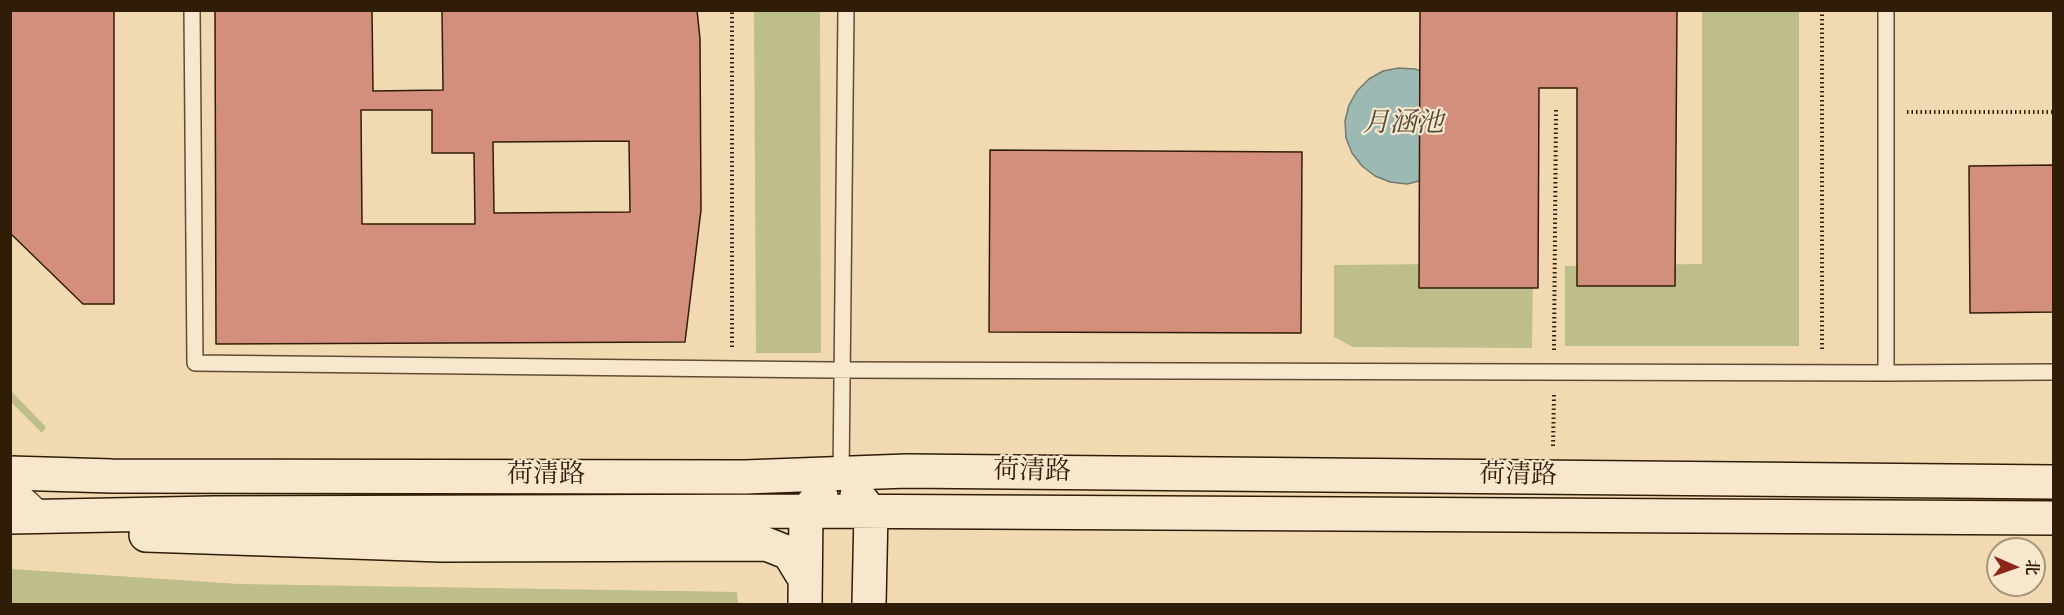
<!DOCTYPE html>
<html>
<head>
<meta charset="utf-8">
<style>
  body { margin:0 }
  #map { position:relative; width:2064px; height:615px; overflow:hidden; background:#f1dab2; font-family:"IM FELL DW Pica","Noto Serif SC",serif }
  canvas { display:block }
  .frame { position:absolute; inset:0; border:12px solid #301d07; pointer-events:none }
  .north { position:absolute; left:1986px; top:537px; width:60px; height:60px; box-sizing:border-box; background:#f6e7cd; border:2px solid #a7967e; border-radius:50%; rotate:92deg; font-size:16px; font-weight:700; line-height:24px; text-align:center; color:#301d07 }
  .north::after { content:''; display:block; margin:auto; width:21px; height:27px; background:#8f2418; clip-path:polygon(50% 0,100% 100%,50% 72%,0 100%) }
</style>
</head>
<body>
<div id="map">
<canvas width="2064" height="615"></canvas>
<div class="frame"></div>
<div class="north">北</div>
</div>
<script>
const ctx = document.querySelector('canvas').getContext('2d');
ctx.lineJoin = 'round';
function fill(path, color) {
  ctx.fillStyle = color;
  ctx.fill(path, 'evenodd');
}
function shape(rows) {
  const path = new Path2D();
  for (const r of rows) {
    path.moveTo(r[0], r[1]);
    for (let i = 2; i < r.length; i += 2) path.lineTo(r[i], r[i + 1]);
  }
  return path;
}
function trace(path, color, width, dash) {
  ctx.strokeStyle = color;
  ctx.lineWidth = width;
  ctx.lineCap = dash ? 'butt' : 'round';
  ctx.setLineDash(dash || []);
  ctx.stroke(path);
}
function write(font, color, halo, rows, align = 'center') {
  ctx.font = font + ' "IM FELL DW Pica","Noto Serif SC",serif';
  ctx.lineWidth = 4.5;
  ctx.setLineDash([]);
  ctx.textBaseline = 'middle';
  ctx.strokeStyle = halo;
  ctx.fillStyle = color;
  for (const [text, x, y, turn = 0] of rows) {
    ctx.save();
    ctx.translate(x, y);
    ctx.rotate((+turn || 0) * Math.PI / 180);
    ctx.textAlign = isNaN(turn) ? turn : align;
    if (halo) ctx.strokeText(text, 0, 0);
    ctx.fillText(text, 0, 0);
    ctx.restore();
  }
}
const green = shape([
  [754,11,820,11,821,353,756,353],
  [1702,11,1799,11,1799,346,1565,346,1565,266,1702,264],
  [1533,263,1532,348,1353,347,1334,337,1334,265],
  [10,390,46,427,42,433,11,402],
  [11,569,239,584,737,592,738,604,11,604]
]);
const water = shape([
  [1399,68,1415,69,1431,75,1423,180,1407,184,1390,182,1375,176,1362,166,1352,153,1346,138,1345,121,1349,105,1357,91,1369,79,1383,71,1399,68]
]);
const building = shape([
  [10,10,114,10,114,304,83,304,10,233,10,10],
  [215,10,372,10,373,91,443,90,442,10,697,10,700,39,701,210,685,342,216,344,215,10],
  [361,110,432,110,432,153,474,153,475,224,362,224,361,110],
  [629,141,630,212,494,213,493,142,629,141],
  [1420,10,1677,10,1675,286,1577,286,1577,88,1539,88,1538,288,1419,288,1420,10],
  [990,150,1302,152,1301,333,989,332,990,150],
  [2054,165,2054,312,1970,313,1969,166,2054,165]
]);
const path = shape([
  [1822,10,1822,352],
  [1907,112,2054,112],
  [732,347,732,10],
  [1554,350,1556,110],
  [1553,446,1554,394]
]);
const service = shape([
  [192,10,195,363,831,370,1886,373],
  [1886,10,1886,373,2054,372],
  [841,475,846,10]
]);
const tertiary = shape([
  [10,493,35,516]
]);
const secondary = shape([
  [10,473,112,476,745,477,906,471,2054,482],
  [857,495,871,512,869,604],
  [10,517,213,513,806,511,2054,518],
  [146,535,441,545,766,544,789,553,805,579],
  [805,604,806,511,821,496]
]);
const streetNames = [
  ["荷清路",1032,473,1],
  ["荷清路",546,477],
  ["荷清路",1518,477,1]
];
const waterNames = [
  ["月涵池",1403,125]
];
fill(green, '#bdbe8a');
fill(water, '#9cb9b4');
trace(water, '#717b6f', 1.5);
fill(building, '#d48e7c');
trace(building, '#301d07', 1.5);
trace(service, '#604c32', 18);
trace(tertiary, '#604c32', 36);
trace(secondary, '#301d07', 36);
trace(path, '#301d07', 4, [1.5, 3]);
trace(service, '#f6e7cd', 15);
trace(tertiary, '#f6e7cd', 33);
trace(secondary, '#f6e7cd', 33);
write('26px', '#301d07', '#f6e7cd', streetNames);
write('italic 27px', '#504c3b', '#f6e7cd', waterNames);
</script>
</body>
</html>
